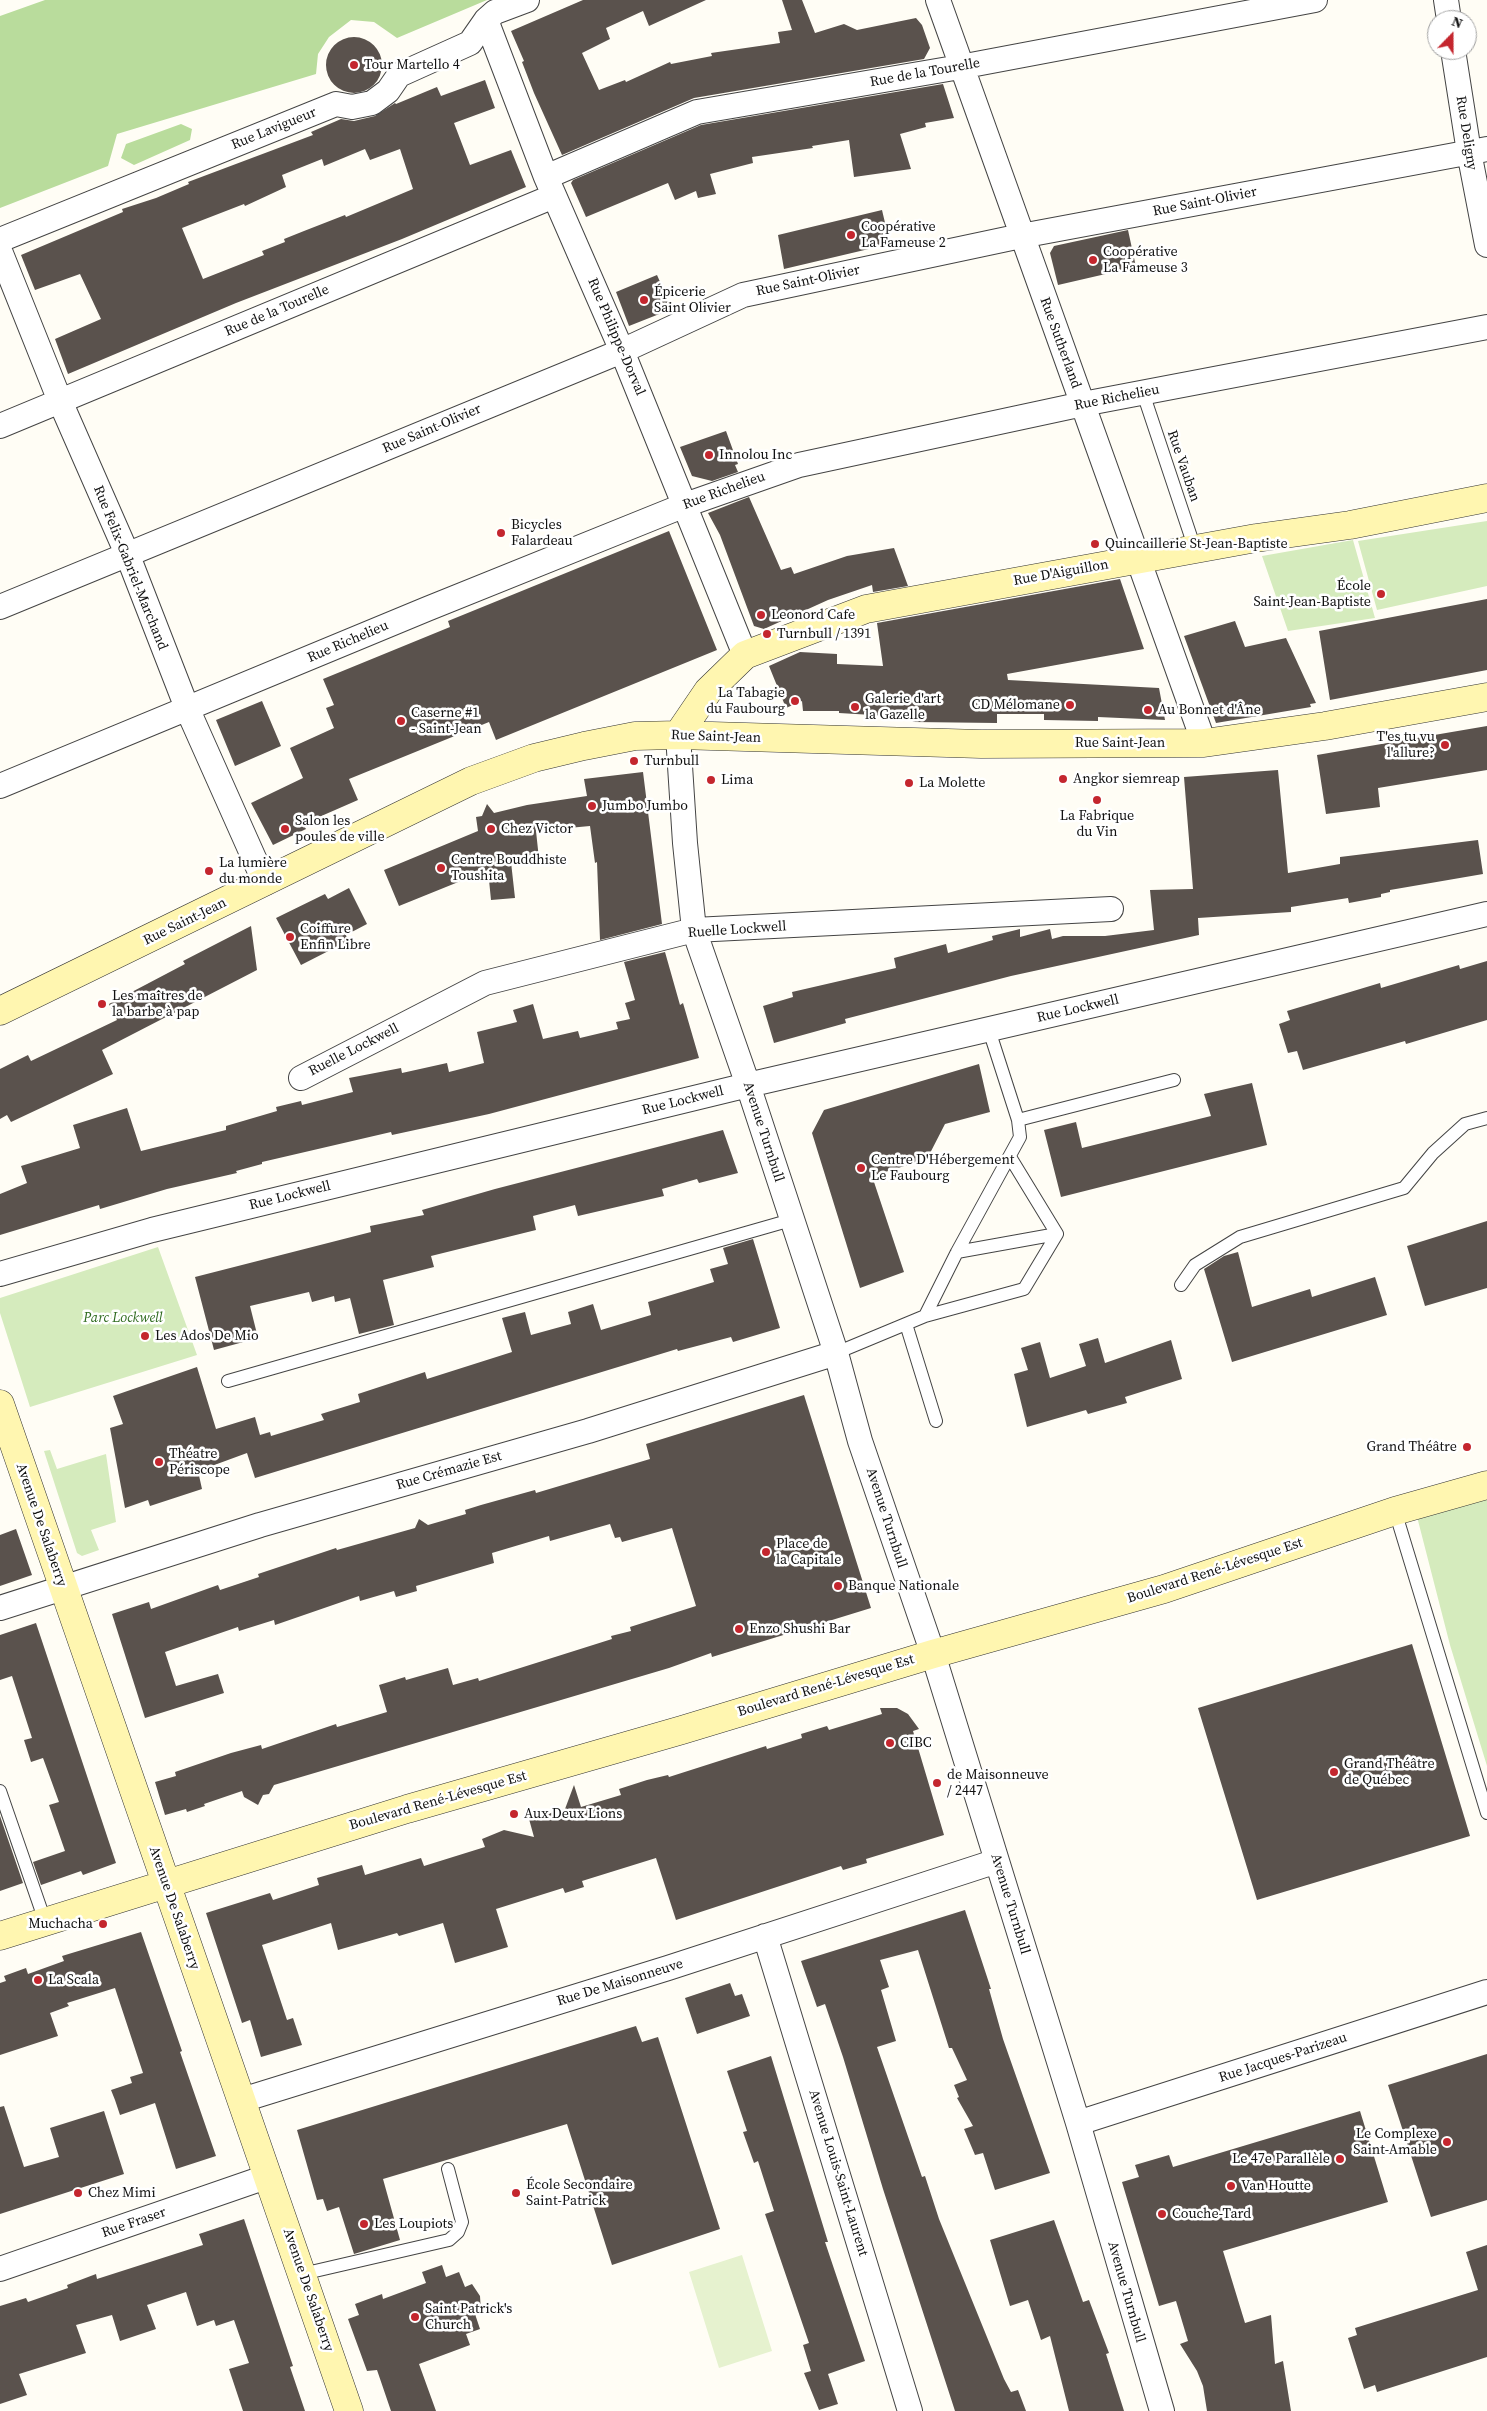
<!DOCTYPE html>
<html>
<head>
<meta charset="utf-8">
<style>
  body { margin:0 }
  #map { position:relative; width:1487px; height:2411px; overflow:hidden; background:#fffdf5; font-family:"Source Serif 4",serif }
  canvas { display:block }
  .north { position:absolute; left:1427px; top:10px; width:50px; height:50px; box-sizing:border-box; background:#fff; border:1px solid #a0a0a0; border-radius:50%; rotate:22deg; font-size:14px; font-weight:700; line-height:20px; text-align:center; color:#111 }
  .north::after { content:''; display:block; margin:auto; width:18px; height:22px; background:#c4262e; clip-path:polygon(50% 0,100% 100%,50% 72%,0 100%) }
</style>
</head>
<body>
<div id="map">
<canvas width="1487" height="2411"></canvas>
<div class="north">N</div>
</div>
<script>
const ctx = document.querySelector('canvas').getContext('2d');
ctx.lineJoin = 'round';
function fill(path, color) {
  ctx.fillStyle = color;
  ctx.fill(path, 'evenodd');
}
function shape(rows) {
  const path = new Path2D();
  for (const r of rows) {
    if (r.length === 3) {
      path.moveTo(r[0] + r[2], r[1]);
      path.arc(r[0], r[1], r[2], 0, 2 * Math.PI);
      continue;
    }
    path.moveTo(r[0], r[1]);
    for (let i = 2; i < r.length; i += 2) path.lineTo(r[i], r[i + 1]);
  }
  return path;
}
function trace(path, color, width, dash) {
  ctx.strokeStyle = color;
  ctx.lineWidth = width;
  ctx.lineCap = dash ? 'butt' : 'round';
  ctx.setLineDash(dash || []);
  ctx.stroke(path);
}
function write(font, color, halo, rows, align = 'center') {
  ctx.font = font + ' "Source Serif 4",serif';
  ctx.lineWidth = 5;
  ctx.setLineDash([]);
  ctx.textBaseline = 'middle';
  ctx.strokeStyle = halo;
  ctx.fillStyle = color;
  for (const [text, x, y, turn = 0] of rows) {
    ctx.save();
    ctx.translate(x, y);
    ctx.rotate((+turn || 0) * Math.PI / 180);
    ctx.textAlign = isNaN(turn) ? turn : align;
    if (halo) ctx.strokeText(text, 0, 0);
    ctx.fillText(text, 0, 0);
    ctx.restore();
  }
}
const green = shape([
  [1487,521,1487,586,1377,610,1358,541],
  [1353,540,1375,618,1288,631,1262,556],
  [158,1247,197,1355,30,1407,0,1313,0,1298],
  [50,1450,57,1469,106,1454,116,1522,91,1530,99,1550,82,1556,77,1553,44,1451],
  [1487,1485,1487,1766,1450,1645,1414,1505]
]);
const forest = shape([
  [45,0,487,0,397,38,374,22,351,20,329,37,318,54,316,74,117,134,108,166,0,208,0,16],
  [181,124,192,129,190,140,134,165,121,158,126,144]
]);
const pitch = shape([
  [742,2255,772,2351,719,2368,689,2272]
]);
const building = shape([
  [583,0,706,0,649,26,643,11,606,28,610,39,582,53,599,90,625,80,626,82,670,62,671,64,712,56,711,53,780,43,778,32,792,30,782,0,802,0,815,33,844,24,857,30,916,18,922,25,930,48,924,59,694,98,562,155,534,93,522,62,524,61,511,31],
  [354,65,28],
  [485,80,495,108,454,123,470,165,511,150,526,187,402,239,236,303,68,374,55,339,101,319,80,274,35,290,21,255,123,212,122,209,156,198,189,184,188,182,313,135,311,132,341,119,354,121,375,116,395,103,396,104,437,87,441,96],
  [365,149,370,160,400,149,413,189,346,217,345,215,304,231,284,239,285,242,262,251,264,255,203,279,182,228,244,204,245,206,286,187,282,175,322,159,324,166],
  [943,84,954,118,925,123,926,127,900,134,911,169,854,177,849,140,812,146,813,148,752,157,753,163,710,174,716,194,698,198,696,191,675,200,668,183,586,217,571,183,573,180,701,125],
  [882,210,890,244,784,269,778,235],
  [1128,230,1136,267,1058,285,1050,253,1054,246],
  [657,275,672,309,629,326,616,292],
  [726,431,738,464,735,465,738,472,712,481,692,476,680,447],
  [749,497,781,570,791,567,794,574,847,556,894,548,908,586,873,592,872,585,828,600,764,629,754,626,720,535,708,513],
  [669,531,717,650,496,740,489,722,349,779,358,800,303,824,306,829,273,845,251,803,303,778,290,748,334,728,326,708,334,705,323,679,450,627,448,621],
  [1120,579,1144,649,1007,674,1008,680,1159,688,1165,720,1098,717,1098,721,1044,720,1044,714,997,714,997,723,914,722,906,717,839,713,839,711,803,711,802,701,786,708,769,666,800,652,837,654,837,664,883,666,877,623],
  [1487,599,1487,670,1330,700,1319,631],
  [1235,621,1245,647,1286,638,1316,703,1310,704,1311,707,1216,723,1184,636],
  [262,701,281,746,235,766,216,720],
  [1487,726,1487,770,1378,788,1380,807,1326,814,1317,755],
  [1278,770,1288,873,1340,864,1340,857,1478,840,1483,874,1390,890,1390,892,1381,894,1381,897,1349,903,1348,898,1291,907,1291,912,1198,918,1199,935,1011,976,845,1019,846,1023,774,1043,763,1006,793,997,792,992,896,968,894,958,946,944,948,953,993,940,992,936,1020,929,1020,937,1050,929,1052,939,1063,936,1105,936,1154,930,1150,890,1193,889,1184,777],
  [643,772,662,924,600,940,597,862,595,863,590,826,536,831,539,859,511,862,515,898,491,900,488,870,399,906,384,870,478,831,476,817,482,816,487,804,494,813,527,805,587,796,584,779],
  [349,888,367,924,346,935,348,941,301,965,276,918,325,894,328,899],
  [251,926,257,970,102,1050,113,1074,11,1122,7,1115,0,1119,0,1069,28,1055,31,1061,117,1020,109,1004,185,964,183,961],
  [665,952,680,1005,683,1003,699,1058,489,1114,392,1135,391,1132,262,1162,262,1164,236,1171,237,1173,167,1189,100,1209,99,1205,0,1235,0,1194,27,1183,21,1166,80,1148,73,1125,127,1108,141,1151,226,1130,226,1126,277,1111,276,1107,301,1101,302,1105,353,1092,349,1078,401,1068,402,1073,447,1063,449,1072,484,1063,477,1032,517,1022,513,1010,533,1004,543,1039,578,1031,580,1038,618,1029,616,1022,630,1019,625,1003,635,1000,624,962],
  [1487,961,1487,1020,1406,1044,1405,1041,1303,1070,1297,1051,1288,1053,1279,1024,1290,1020,1287,1011,1380,983,1381,988,1459,965,1460,969],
  [979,1064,990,1112,945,1124,927,1159,872,1176,904,1272,860,1288,812,1133,824,1110],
  [1252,1083,1267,1145,1061,1197,1044,1130,1076,1122,1082,1148,1211,1116,1204,1094],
  [723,1130,738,1173,699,1183,697,1179,662,1189,664,1196,578,1216,575,1205,533,1216,536,1230,431,1256,434,1267,383,1280,394,1325,359,1334,350,1298,335,1302,334,1296,312,1302,309,1292,250,1306,258,1338,214,1350,195,1277,371,1232,370,1226,424,1215,422,1210,495,1189],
  [1487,1221,1487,1288,1425,1306,1407,1246],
  [753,1239,780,1328,733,1342,731,1337,678,1351,677,1349,255,1478,247,1453,198,1471,202,1489,150,1506,148,1500,125,1508,110,1428,123,1424,113,1396,197,1367,216,1429,255,1417,260,1435,270,1432,271,1436,324,1420,321,1414,360,1402,358,1394,425,1372,427,1379,512,1352,502,1318,525,1312,531,1335,571,1324,568,1312,593,1304,601,1330,651,1315,648,1302,714,1282,710,1269,728,1264,723,1248],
  [1238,1252,1252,1307,1310,1289,1312,1297,1375,1277,1387,1315,1232,1362,1204,1269,1224,1256],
  [1098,1338,1105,1363,1171,1340,1182,1379,1125,1397,1127,1403,1088,1414,1086,1410,1027,1427,1014,1374,1028,1370,1021,1348,1040,1342,1050,1378,1086,1366,1079,1344],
  [804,1395,871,1608,712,1657,711,1653,669,1668,274,1785,269,1794,263,1795,258,1805,244,1797,242,1791,204,1804,205,1806,187,1812,186,1809,165,1815,155,1782,176,1776,175,1772,231,1753,261,1745,262,1749,336,1724,337,1727,387,1712,379,1685,405,1677,406,1680,448,1668,453,1685,478,1678,479,1681,612,1639,611,1636,631,1631,630,1627,696,1606,672,1528,622,1542,620,1537,615,1538,610,1524,550,1541,549,1536,492,1553,494,1563,416,1586,417,1591,396,1597,394,1591,360,1601,359,1596,275,1625,274,1620,239,1631,238,1627,165,1652,176,1686,218,1674,224,1693,145,1718,112,1614,149,1602,151,1609,218,1585,220,1590,259,1577,258,1574,336,1548,337,1550,415,1528,419,1519,428,1525,466,1514,465,1510,481,1505,535,1490,536,1493,650,1459,646,1444],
  [16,1529,32,1575,0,1586,0,1535],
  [36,1623,116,1863,83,1875,81,1871,41,1885,33,1862,65,1851,49,1805,59,1802,43,1758,31,1762,24,1740,32,1738,12,1676,0,1680,0,1635],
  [1412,1644,1470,1836,1257,1900,1198,1708],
  [880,1708,897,1708,908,1714,919,1729,913,1731,944,1835,866,1859,867,1863,843,1870,841,1866,676,1920,656,1858,582,1881,584,1887,565,1893,563,1888,496,1909,508,1947,455,1963,443,1923,399,1936,397,1933,338,1950,331,1923,262,1945,287,2020,293,2018,302,2045,261,2057,250,2020,242,2023,206,1913,270,1893,273,1900,319,1885,317,1878,362,1865,365,1875,421,1858,424,1866,485,1847,482,1839,504,1830,534,1837,529,1819,565,1809,574,1785,581,1807,621,1795,619,1789,647,1780,668,1775,669,1777,766,1746,767,1749,802,1738,801,1734,827,1726,829,1730,882,1714],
  [0,1816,23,1883,0,1891],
  [965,1910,991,1989,989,1989,1003,2039,1050,2173,995,2190,983,2153,975,2155,964,2129,973,2126,957,2098,959,2097,954,2085,967,2080,952,2048,949,2048,918,1950,880,1960,889,1987,881,1990,896,2041,877,2047,922,2177,925,2176,939,2219,1004,2379,1011,2392,1018,2390,1026,2411,955,2411,883,2189,843,2057,825,2004,817,2007,801,1961],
  [141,1932,182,2051,180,2052,216,2156,176,2169,155,2103,120,2115,115,2100,111,2090,132,2083,130,2077,143,2073,115,1988,67,2003,69,2006,50,2013,58,2036,0,2055,0,1983,6,1981,4,1976,26,1968,28,1974,64,1961,62,1956],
  [730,1983,735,1996,742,1994,750,2016,697,2034,685,1998],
  [636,2026,642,2042,658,2037,720,2229,612,2265,567,2124,383,2179,400,2240,354,2254,339,2207,327,2211,323,2199,317,2200,297,2130],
  [1487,2054,1487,2200,1431,2217,1388,2085],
  [771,2056,828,2242,825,2242,865,2361,828,2374,838,2404,819,2410,804,2373,811,2371,803,2345,809,2343,765,2214,774,2211,758,2161,754,2163,743,2132,747,2131,727,2071],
  [4,2106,24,2167,59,2157,50,2128,104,2111,124,2174,0,2214,0,2107],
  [1360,2111,1388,2202,1223,2251,1245,2323,1271,2315,1275,2364,1283,2361,1291,2411,1207,2411,1203,2386,1197,2371,1180,2344,1188,2341,1176,2301,1159,2306,1122,2182,1139,2177,1135,2165,1169,2155,1173,2167],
  [244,2219,293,2366,290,2367,305,2411,243,2411,229,2369,249,2363,234,2320,216,2326,214,2320,197,2326,186,2292,147,2305,156,2329,120,2341,112,2315,76,2325,86,2353,19,2374,27,2395,0,2404,0,2306,26,2298,28,2302,68,2288,67,2285,96,2274,97,2279,203,2245,199,2234],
  [1054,2220,1083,2302,1089,2300,1109,2353,1106,2354,1124,2411,1069,2411,1050,2336,1041,2340,1028,2300,1010,2306,990,2240],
  [1487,2245,1487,2357,1377,2392,1375,2385,1364,2389,1348,2338,1357,2335,1355,2328,1478,2290,1466,2252],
  [442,2265,446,2277,459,2272,465,2287,472,2284,480,2296,481,2312,475,2314,480,2329,466,2334,470,2345,419,2364,436,2411,391,2411,377,2370,367,2371,348,2319,359,2315,355,2304,382,2294,383,2299,426,2283,422,2272]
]);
const lane = shape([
  [1143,393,1195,549],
  [1018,1120,1174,1080],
  [957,1252,1057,1234],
  [1181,1285,1195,1265,1240,1237,1404,1188,1433,1153,1465,1124,1487,1118],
  [925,1316,1024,1289,1057,1234,1010,1157],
  [906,1324,936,1421],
  [836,1353,925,1316,957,1252,1020,1137,1018,1120,989,1030],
  [228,1381,791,1220],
  [1395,1511,1487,1813],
  [0,1791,45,1921],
  [302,2274,449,2240,458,2232,462,2222,448,2169]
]);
const street = shape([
  [938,0,1204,743],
  [1446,0,1449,20],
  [486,20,546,177,622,351,745,655],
  [1453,50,1469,152,1487,245],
  [546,177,697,112,960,67,1315,0],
  [0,240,336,104,352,107,372,103,388,91,399,75,470,43,486,20,495,12,527,0],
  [0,251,60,401,128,556,187,708,265,883],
  [0,426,554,196],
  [0,607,622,351,743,295,1021,236,1487,149],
  [678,735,685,843,694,930,748,1085,836,1353,860,1441,933,1654,1078,2123,1162,2411],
  [0,786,427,609,685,505,799,465,1083,404,1487,327],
  [301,1078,485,983,694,930,1111,909],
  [0,1274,152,1230,748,1085,1487,914],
  [0,1608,260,1525,588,1431,836,1353],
  [765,1936,910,2411],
  [242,2100,668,1968,997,1861],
  [1078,2123,1487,1992],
  [0,2269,269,2176]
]);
const secondary = shape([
  [678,735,708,691,745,655,866,609,1256,538,1350,525,1487,498],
  [0,1011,471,781,534,758,584,746,635,736,678,735,981,744,1204,743,1325,726,1487,697],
  [0,1404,349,2411],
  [0,1936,407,1809,682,1730,933,1654,1164,1589,1395,1511,1487,1485]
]);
const markers = [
  [354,65,5,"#c4262e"],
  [851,235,5,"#c4262e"],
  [1093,260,5,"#c4262e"],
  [644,300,5,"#c4262e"],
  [709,455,5,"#c4262e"],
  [501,533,5,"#c4262e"],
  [1095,544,5,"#c4262e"],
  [1381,594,5,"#c4262e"],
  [761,615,5,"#c4262e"],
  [767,634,5,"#c4262e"],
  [795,701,5,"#c4262e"],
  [1070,705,5,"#c4262e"],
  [855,707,5,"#c4262e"],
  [1148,710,5,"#c4262e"],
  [401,721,5,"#c4262e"],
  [1445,745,5,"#c4262e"],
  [634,761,5,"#c4262e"],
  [1063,779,5,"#c4262e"],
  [711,780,5,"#c4262e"],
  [909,783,5,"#c4262e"],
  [1097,800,5,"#c4262e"],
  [592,806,5,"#c4262e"],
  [285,829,5,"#c4262e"],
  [491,829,5,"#c4262e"],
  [441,868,5,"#c4262e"],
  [209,871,5,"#c4262e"],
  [290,937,5,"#c4262e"],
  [102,1004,5,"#c4262e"],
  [861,1168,5,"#c4262e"],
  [145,1336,5,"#c4262e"],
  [1467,1447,5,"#c4262e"],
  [159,1462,5,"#c4262e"],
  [766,1552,5,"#c4262e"],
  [838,1586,5,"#c4262e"],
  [739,1629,5,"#c4262e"],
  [890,1743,5,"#c4262e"],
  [1334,1772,5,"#c4262e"],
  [937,1783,5,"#c4262e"],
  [514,1814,5,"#c4262e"],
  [103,1924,5,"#c4262e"],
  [38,1980,5,"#c4262e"],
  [1447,2142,5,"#c4262e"],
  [1340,2159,5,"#c4262e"],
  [1231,2186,5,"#c4262e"],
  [78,2193,5,"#c4262e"],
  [516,2193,5,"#c4262e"],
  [1162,2214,5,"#c4262e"],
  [364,2224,5,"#c4262e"],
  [415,2317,5,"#c4262e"]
];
const poiNames = [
  ["Tour Martello 4",364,65],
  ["Coopérative",861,227],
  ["La Fameuse 2",861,243],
  ["Coopérative",1103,252],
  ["La Fameuse 3",1103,268],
  ["Épicerie",654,292],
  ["Saint Olivier",654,308],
  ["Innolou Inc",719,455],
  ["Bicycles",511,525],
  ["Falardeau",511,541],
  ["Quincaillerie St-Jean-Baptiste",1105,544],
  ["École",1371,586,"right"],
  ["Saint-Jean-Baptiste",1371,602,"right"],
  ["Leonord Cafe",771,615],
  ["Turnbull / 1391",777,634],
  ["La Tabagie",785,693,"right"],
  ["du Faubourg",785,709,"right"],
  ["Galerie d'art",865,699],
  ["la Gazelle",865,715],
  ["CD Mélomane",1060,705,"right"],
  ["Au Bonnet d'Âne",1158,710],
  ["Caserne #1",411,713],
  ["- Saint-Jean",411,729],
  ["T'es tu vu",1435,737,"right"],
  ["l'allure?",1435,753,"right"],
  ["Turnbull",644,761],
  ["Angkor siemreap",1073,779],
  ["Lima",721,780],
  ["La Molette",919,783],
  ["Jumbo Jumbo",602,806],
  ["La Fabrique",1097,816,"center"],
  ["du Vin",1097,832,"center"],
  ["Salon les",295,821],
  ["poules de ville",295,837],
  ["Chez Victor",501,829],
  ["Centre Bouddhiste",451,860],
  ["Toushita",451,876],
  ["La lumière",219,863],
  ["du monde",219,879],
  ["Coiffure",300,929],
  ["Enfin Libre",300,945],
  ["Les maîtres de",112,996],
  ["la barbe à pap",112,1012],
  ["Centre D'Hébergement",871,1160],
  ["Le Faubourg",871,1176],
  ["Les Ados De Mio",155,1336],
  ["Grand Théâtre",1457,1447,"right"],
  ["Théatre",169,1454],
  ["Périscope",169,1470],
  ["Place de",776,1544],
  ["la Capitale",776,1560],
  ["Banque Nationale",848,1586],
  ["Enzo Shushi Bar",749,1629],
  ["CIBC",900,1743],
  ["Grand Théâtre",1344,1764],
  ["de Québec",1344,1780],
  ["de Maisonneuve",947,1775],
  ["/ 2447",947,1791],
  ["Aux Deux Lions",524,1814],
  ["Muchacha",93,1924,"right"],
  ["La Scala",48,1980],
  ["Le Complexe",1437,2134,"right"],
  ["Saint-Amable",1437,2150,"right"],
  ["Le 47e Parallèle",1330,2159,"right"],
  ["École Secondaire",526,2185],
  ["Saint-Patrick",526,2201],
  ["Van Houtte",1241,2186],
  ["Chez Mimi",88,2193],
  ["Couche-Tard",1172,2214],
  ["Les Loupiots",374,2224],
  ["Saint Patrick's",425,2309],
  ["Church",425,2325]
];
const streetNames = [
  ["Rue de la Tourelle",925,73,-10],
  ["Rue Lavigueur",274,129,-22],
  ["Rue Deligny",1466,133,81],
  ["Rue Saint-Olivier",1205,202,-11],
  ["Rue Saint-Olivier",808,281,-12],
  ["Rue de la Tourelle",277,311,-23],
  ["Rue Philippe-Dorval",616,337,67],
  ["Rue Sutherland",1060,343,70],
  ["Rue Richelieu",1117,398,-11],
  ["Rue Saint-Olivier",432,429,-23],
  ["Rue Vauban",1183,466,71],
  ["Rue Richelieu",724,491,-20],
  ["Rue Felix-Gabriel-Marchand",130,568,68],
  ["Rue D'Aiguillon",1061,573,-10],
  ["Rue Richelieu",348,642,-23],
  ["Rue Saint-Jean",716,737,2],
  ["Rue Saint-Jean",1120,743],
  ["Rue Saint-Jean",185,922,-26],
  ["Ruelle Lockwell",737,930,-4],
  ["Rue Lockwell",1078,1009,-13],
  ["Ruelle Lockwell",354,1050,-27],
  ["Rue Lockwell",683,1101,-14],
  ["Avenue Turnbull",763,1132,72],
  ["Rue Lockwell",290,1196,-14],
  ["Rue Crémazie Est",449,1471,-16],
  ["Avenue Turnbull",886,1518,72],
  ["Avenue De Salaberry",41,1525,71],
  ["Boulevard René-Lévesque Est",1215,1571,-18],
  ["Boulevard René-Lévesque Est",826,1686,-17],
  ["Boulevard René-Lévesque Est",438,1801,-16],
  ["Avenue Turnbull",1010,1904,73],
  ["Avenue De Salaberry",174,1908,71],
  ["Rue De Maisonneuve",620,1983,-17],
  ["Rue Jacques-Parizeau",1283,2058,-18],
  ["Avenue Louis-Saint-Laurent",838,2173,73],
  ["Rue Fraser",134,2223,-19],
  ["Avenue De Salaberry",308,2290,71],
  ["Avenue Turnbull",1126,2292,74]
];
const parkNames = [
  ["Parc Lockwell",123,1318]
];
fill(green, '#d5ebbd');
fill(forest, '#b9dc9c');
fill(pitch, '#e6f2cf');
fill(building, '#5a524d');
trace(lane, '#444', 14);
trace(street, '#444', 26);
trace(secondary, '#333', 29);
trace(lane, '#fff', 12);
trace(street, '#fff', 24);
trace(secondary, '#fff6b0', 28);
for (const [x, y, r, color] of markers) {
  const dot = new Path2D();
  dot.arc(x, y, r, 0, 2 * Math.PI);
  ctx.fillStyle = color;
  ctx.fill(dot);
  trace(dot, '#fff', 2);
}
write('14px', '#111', '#fff', poiNames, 'left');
write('14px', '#111', '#fff', streetNames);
write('italic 14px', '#2f6b1f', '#fff', parkNames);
</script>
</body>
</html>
